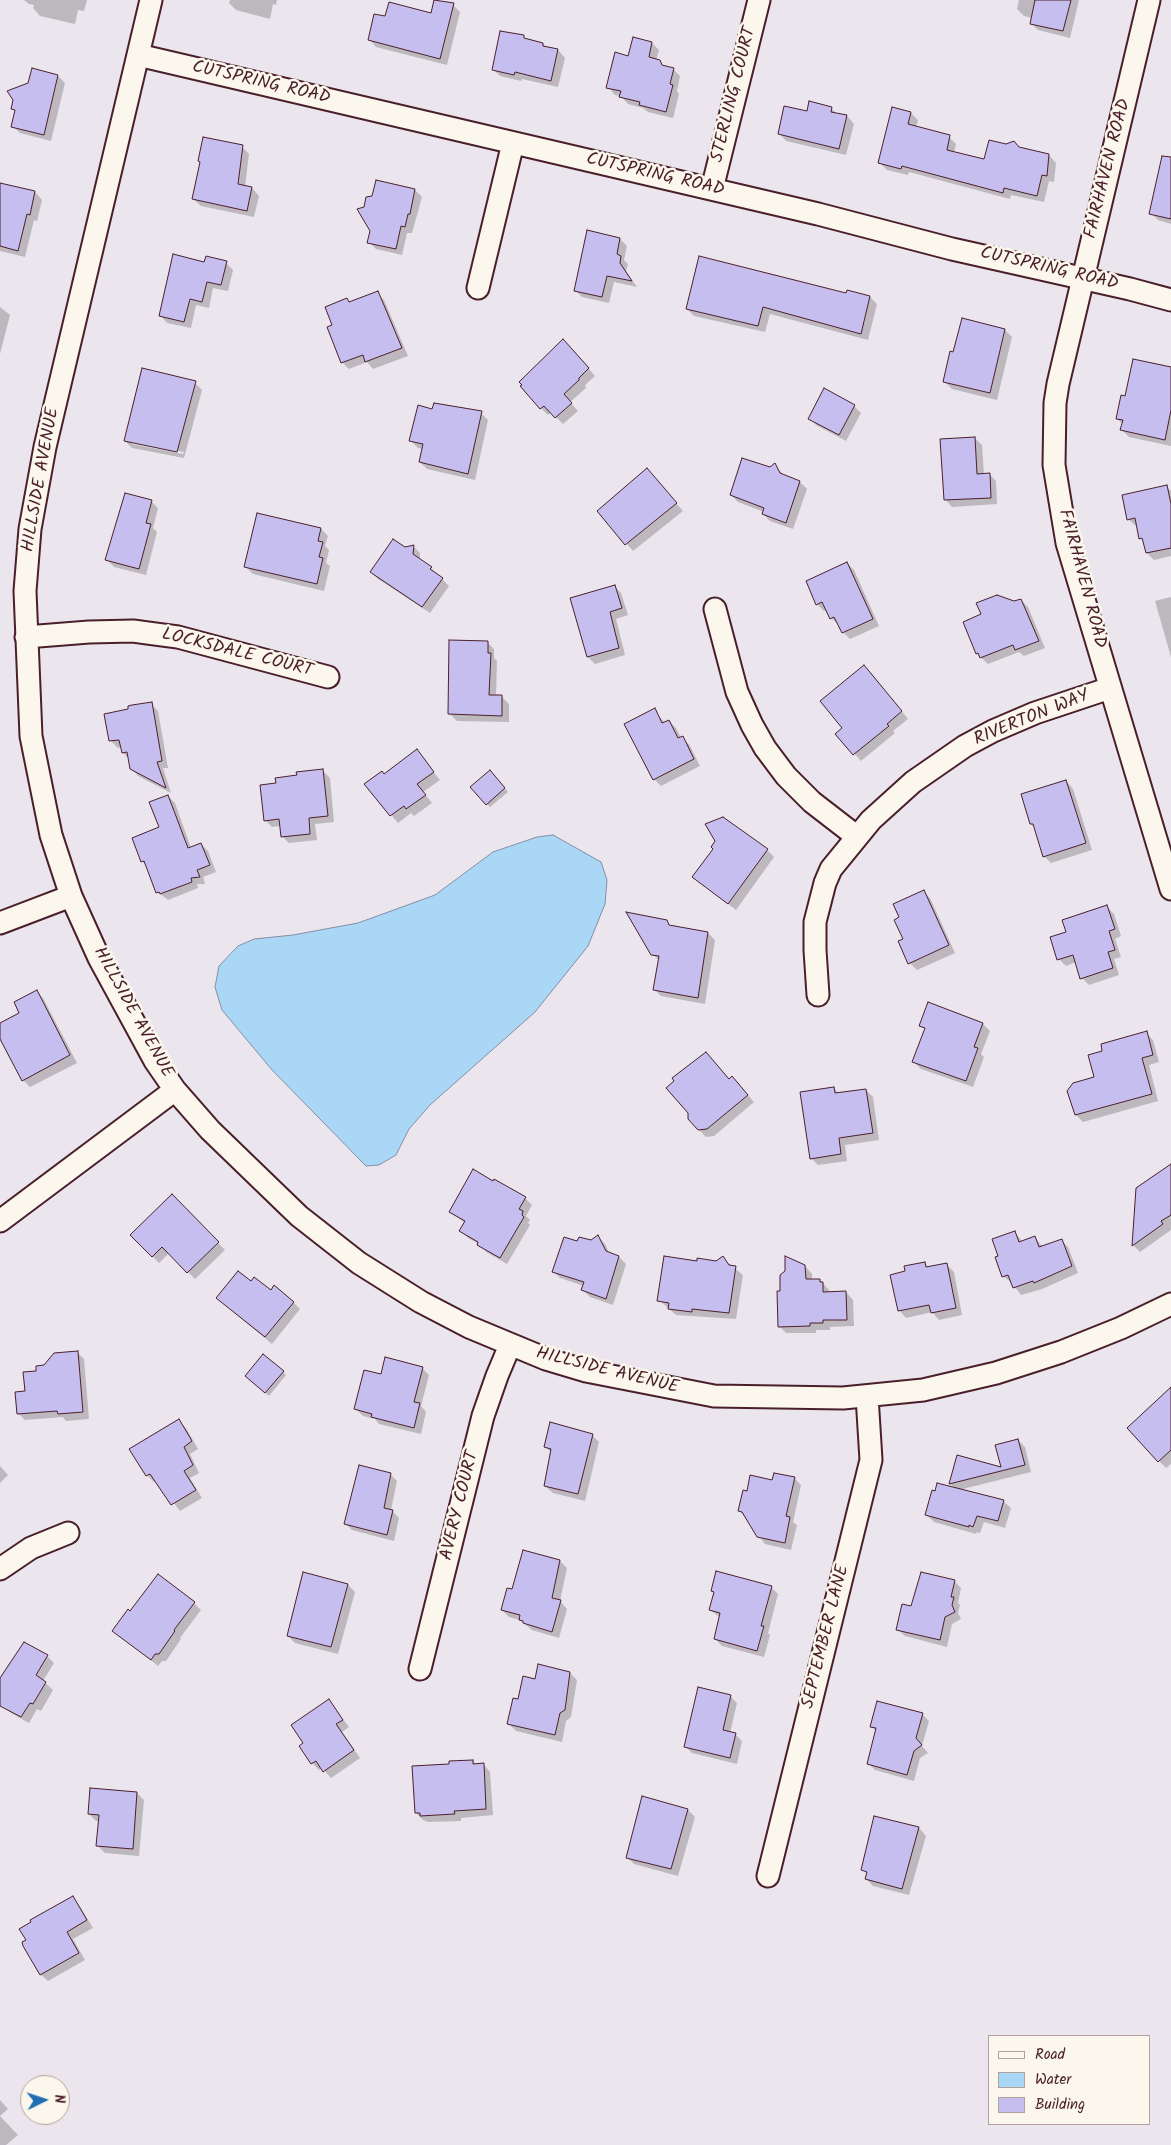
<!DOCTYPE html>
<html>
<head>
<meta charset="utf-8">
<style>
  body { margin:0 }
  #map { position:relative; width:1171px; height:2145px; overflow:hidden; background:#ebe6ed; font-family:Kalam,sans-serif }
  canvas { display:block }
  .legend { position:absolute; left:988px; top:2035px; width:162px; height:90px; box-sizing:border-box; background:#fbf7ec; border:1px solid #b4a19f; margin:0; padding:6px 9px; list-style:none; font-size:15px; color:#4a1f2b }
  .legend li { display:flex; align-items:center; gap:10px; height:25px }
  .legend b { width:25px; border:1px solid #b4a19f }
  .north { position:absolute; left:20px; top:2075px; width:50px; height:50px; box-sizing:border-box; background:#fbf7ec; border:1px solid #b4a19f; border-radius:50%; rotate:86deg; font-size:14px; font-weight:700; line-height:20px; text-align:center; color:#4a1f2b }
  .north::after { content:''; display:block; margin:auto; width:18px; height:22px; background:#1f6fb2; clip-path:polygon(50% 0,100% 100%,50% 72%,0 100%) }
</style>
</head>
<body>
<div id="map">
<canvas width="1171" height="2145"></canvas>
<ul class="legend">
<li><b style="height:6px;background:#fbf7ec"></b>Road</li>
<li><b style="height:14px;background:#aad7f6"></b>Water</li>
<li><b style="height:14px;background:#c7bef0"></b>Building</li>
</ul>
<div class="north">N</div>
</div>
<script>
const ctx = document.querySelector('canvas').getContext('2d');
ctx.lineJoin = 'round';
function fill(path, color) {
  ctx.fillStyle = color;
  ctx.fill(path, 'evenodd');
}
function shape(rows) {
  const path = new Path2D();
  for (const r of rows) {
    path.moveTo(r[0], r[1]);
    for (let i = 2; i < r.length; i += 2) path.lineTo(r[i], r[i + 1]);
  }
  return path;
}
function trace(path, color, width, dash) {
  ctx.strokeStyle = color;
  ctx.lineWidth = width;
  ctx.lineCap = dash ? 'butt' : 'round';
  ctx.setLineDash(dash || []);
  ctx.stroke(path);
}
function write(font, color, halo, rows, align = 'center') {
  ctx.font = font + ' Kalam,sans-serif';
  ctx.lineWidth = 5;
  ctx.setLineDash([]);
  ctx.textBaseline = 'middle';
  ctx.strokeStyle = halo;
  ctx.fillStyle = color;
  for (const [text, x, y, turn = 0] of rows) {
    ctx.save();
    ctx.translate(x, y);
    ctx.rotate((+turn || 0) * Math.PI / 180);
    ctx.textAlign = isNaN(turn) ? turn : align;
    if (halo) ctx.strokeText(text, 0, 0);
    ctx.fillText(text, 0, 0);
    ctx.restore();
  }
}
const water = shape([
  [553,835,601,862,607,880,605,904,588,946,535,1012,430,1105,409,1129,396,1155,379,1165,366,1166,272,1070,222,1010,215,987,219,966,238,946,254,939,293,935,358,923,435,895,493,852,537,837,553,835]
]);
const shadow = shape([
  [24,0,87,0,84,11,78,10,75,24,40,16,33,8,34,5,29,4],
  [230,0,277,0,276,5,273,4,270,19,236,10,229,3],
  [1019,0,1079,0,1070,38,1038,30,1031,23,1032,18,1024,16,1017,9],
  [453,5,460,12,447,65,376,47,369,39,386,18,432,15],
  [523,37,527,40,543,44,547,48,558,50,565,58,558,87,522,79,521,81,500,76,493,69],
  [652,43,659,50,656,61,665,67,673,69,680,76,677,91,679,94,673,118,648,112,643,108,628,104,621,96,615,95,608,87,629,57],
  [33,69,58,76,65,83,51,141,20,133,13,126,16,112,12,108,29,84],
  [831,108,838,115,847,116,854,124,846,155,786,141,779,133],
  [892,109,911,113,918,120,916,128,949,137,956,144,954,153,985,160,1020,148,1049,155,1056,163,1054,182,1049,181,1044,202,1011,195,1010,199,909,172,908,175,887,170,879,162],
  [242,147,249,154,245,187,252,188,259,196,254,217,201,206,193,199,201,163],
  [1171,173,1171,224,1158,220,1151,213],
  [0,184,35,192,42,200,37,221,34,220,25,257,0,251],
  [415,190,422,197,412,233,407,233,402,255,376,249,369,242],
  [620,239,627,246,624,260,628,264,626,271,637,287,614,282,609,303,582,297,575,290],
  [226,263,233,270,228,291,213,288,209,308,196,305,191,328,167,323,160,315,205,264],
  [848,292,870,297,877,304,868,340,770,314,765,332,694,316,687,309,847,294],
  [377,293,384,300,408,356,373,369,367,362,349,369,342,362,333,326,347,300,350,303],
  [0,307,10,315,0,354],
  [963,320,1005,330,1012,337,997,400,952,389,945,382],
  [570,347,595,376,585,385,586,388,570,402,578,411,563,424,551,412,548,415,541,408],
  [1171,368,1171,446,1129,437,1122,430,1123,424,1117,419,1126,397],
  [195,383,202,390,184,458,132,448,125,441],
  [132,442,184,452,183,454,132,444],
  [854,406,861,413,846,441,816,425,809,418],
  [433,410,481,413,488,420,475,480,427,469,420,462,423,449,418,448,411,441],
  [975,438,982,445,984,475,989,474,996,481,997,504,952,507,945,499],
  [775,465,784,476,800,482,807,489,793,529,770,521,763,514,764,512,738,502,731,495],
  [647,470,683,511,633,551,599,511],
  [1166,486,1171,491,1171,556,1154,560,1147,553,1138,526,1136,526,1128,519],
  [151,501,158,508,153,528,157,532,146,575,114,567,107,560],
  [258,515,321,529,328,536,325,546,329,550,326,563,330,566,324,591,253,574,246,567],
  [413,546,420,553,420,560,431,568,449,586,430,613,378,579,371,572,404,549],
  [847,563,854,570,879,626,850,639,843,632,839,625,831,618,827,610,824,611,817,604],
  [614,586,621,593,628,615,616,619,625,655,595,664,588,657,571,599],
  [1171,597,1171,657,1155,601],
  [1021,600,1028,607,1045,648,1024,656,1019,652,988,664,977,654,1014,603],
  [487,642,494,649,494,658,497,661,496,697,502,697,509,704,509,722,457,721,450,714],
  [871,673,908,719,893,731,895,733,861,761,837,734,844,728],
  [151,704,158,711,168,768,163,768,171,793,138,776,131,768,129,759,123,753,122,747,118,748,111,741],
  [654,710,665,723,669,721,676,728,681,738,689,744,700,766,661,786,654,779],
  [417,751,440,780,423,792,432,803,414,816,411,813,398,823,366,785,384,775],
  [323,771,330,778,334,822,315,824,317,840,289,843,282,836,281,826,272,827,265,820,277,784],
  [493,775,508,792,490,807,487,804],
  [1066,781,1073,789,1092,850,1051,863,1044,856,1035,828,1031,824],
  [168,796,175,803,191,848,201,844,208,851,216,872,203,877,205,884,197,884,198,888,168,900,158,892,148,867,142,861,160,828],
  [717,841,767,850,774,857,736,910,693,877,714,849],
  [923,891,930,898,955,953,917,970,910,963,901,918],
  [1107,907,1114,914,1121,936,1115,939,1121,957,1114,959,1119,975,1089,985,1082,978,1076,962,1066,966,1059,959,1067,933],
  [666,921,672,927,708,933,715,940,705,1004,661,996,654,989,660,961,652,954],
  [36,991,43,998,77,1063,30,1087,23,1080,0,1036,0,1024,21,1013],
  [983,1024,990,1031,981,1054,984,1057,973,1087,921,1069,914,1062,926,1030,921,1025],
  [1146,1033,1153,1040,1159,1062,1149,1065,1158,1101,1083,1122,1076,1115,1069,1091,1095,1078,1104,1052],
  [732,1077,754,1102,714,1136,706,1137,698,1129,689,1113],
  [834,1088,839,1094,866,1090,873,1097,879,1140,845,1145,847,1161,818,1165,811,1158],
  [1171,1165,1171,1230,1140,1252,1133,1245,1137,1189],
  [172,1196,225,1250,195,1279,169,1253,159,1263,132,1235],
  [525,1198,532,1205,526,1216,530,1220,528,1223,530,1225,507,1264,486,1252,479,1244,468,1238,461,1231,465,1223,450,1212],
  [1014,1232,1023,1242,1035,1238,1043,1247,1061,1240,1068,1247,1078,1273,1042,1289,1021,1295,1012,1283,1003,1276],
  [598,1237,605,1244,610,1254,619,1257,626,1264,613,1305,590,1297,583,1290,584,1286,560,1278,553,1271,578,1243,591,1241],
  [722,1258,743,1275,736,1319,676,1315,659,1300,698,1262,716,1262],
  [925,1264,929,1268,947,1265,954,1272,962,1315,939,1320,932,1312,906,1318,899,1310,906,1272],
  [805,1266,812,1274,812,1280,820,1280,829,1290,829,1293,846,1292,853,1300,854,1326,830,1327,830,1330,816,1330,816,1333,786,1333,779,1326,782,1293],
  [252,1283,293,1302,300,1309,272,1344,225,1305],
  [77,1352,84,1359,89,1419,66,1421,63,1417,25,1420,18,1413,26,1392,38,1372,44,1366],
  [422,1368,429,1375,421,1406,426,1412,421,1434,379,1424,375,1419,363,1416,356,1409,382,1375],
  [283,1372,286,1375,269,1396,250,1379],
  [1171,1388,1171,1464,1166,1468,1128,1429],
  [179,1421,186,1428,198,1449,190,1454,199,1473,190,1478,202,1498,180,1511,157,1481,154,1482,147,1475],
  [592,1435,599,1442,585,1501,553,1493,545,1486,552,1453,545,1447],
  [1018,1440,1025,1447,1031,1472,959,1490,1003,1501,1011,1508,1005,1528,984,1522,980,1533,977,1532,976,1534,934,1522,927,1515,955,1488,950,1484,958,1456,1002,1469],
  [0,1466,8,1475,0,1483],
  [390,1474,397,1481,391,1510,399,1518,394,1541,352,1530,345,1523],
  [794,1478,801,1485,793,1522,797,1525,791,1550,765,1544,740,1511,748,1492,773,1481],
  [524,1551,560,1561,567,1568,560,1601,567,1609,559,1638,532,1630,520,1620,509,1617,502,1610,513,1591],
  [304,1574,348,1585,355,1592,338,1654,295,1643,288,1636],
  [954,1581,961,1588,958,1603,960,1605,958,1613,961,1619,952,1624,947,1647,905,1636,897,1629,912,1608],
  [771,1587,778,1594,768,1633,770,1635,764,1657,722,1646,715,1639,721,1618,710,1610,715,1594,712,1591],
  [194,1603,201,1610,180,1638,181,1639,166,1661,162,1661,158,1666,114,1631,131,1613],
  [47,1656,54,1663,43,1681,53,1690,41,1711,37,1709,29,1723,11,1713,0,1703,0,1680,10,1662,12,1664],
  [570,1673,577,1680,571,1717,566,1721,562,1742,516,1731,509,1724,519,1700,536,1680],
  [730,1696,737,1703,730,1733,735,1734,742,1741,737,1764,692,1753,685,1746],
  [331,1704,349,1727,342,1732,360,1758,331,1778,322,1768,319,1770,312,1763],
  [922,1714,929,1721,922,1746,928,1753,920,1758,914,1781,875,1770,868,1763,877,1732,871,1726],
  [473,1761,476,1765,483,1764,490,1772,493,1815,461,1818,461,1821,428,1822,423,1820,416,1813,451,1765],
  [137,1793,144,1800,139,1856,105,1853,98,1846,100,1821,96,1821,89,1814],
  [688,1810,695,1817,678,1876,634,1864,627,1857],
  [874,1818,919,1828,926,1836,909,1895,873,1886,866,1879,867,1874,863,1869],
  [72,1898,79,1905,93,1928,73,1939,85,1960,48,1981,40,1974],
  [0,2100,8,2109,0,2116,18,2135,6,2145,0,2145]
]);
const building = shape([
  [434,0,454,3,440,59,368,40,374,14,385,16,389,2,431,13,434,0],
  [1035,0,1071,0,1063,31,1030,24,1035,0],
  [500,31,524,35,524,38,543,43,543,46,558,49,551,81,515,72,514,75,492,70,500,31],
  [633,37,652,42,649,57,660,60,662,65,674,68,670,84,673,85,666,112,639,105,640,102,619,97,621,91,606,88,615,52,628,56,633,37],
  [32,68,58,75,44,135,11,127,15,110,11,109,13,100,7,91,28,83,32,68],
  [809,101,832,107,831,112,847,115,839,149,778,134,784,106,807,111,809,101],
  [892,107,911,112,908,124,950,135,947,150,984,159,989,140,1006,144,1014,141,1019,147,1049,154,1047,176,1042,175,1037,196,1004,188,1003,193,902,166,901,169,878,163,892,107],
  [203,137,243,145,238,184,252,187,247,211,192,199,200,162,198,161,203,137],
  [1162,156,1171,157,1171,219,1149,214,1162,156],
  [376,180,415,189,410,214,408,214,405,227,401,226,396,249,367,243,370,231,357,209,364,207,366,197,372,196,376,180],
  [0,183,35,191,30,215,27,214,18,251,0,246,0,183],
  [587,230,620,238,617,254,621,256,620,263,632,281,607,276,602,297,574,291,587,230],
  [173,254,204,262,206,256,227,261,221,285,207,282,202,302,190,299,184,322,159,316,173,254],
  [699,256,846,293,847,290,870,296,861,334,763,307,758,326,686,309,699,256],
  [378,291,402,348,365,362,363,355,341,363,327,327,332,325,325,307,347,298,349,302,378,291],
  [962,318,1005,329,990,393,943,382,950,351,953,352,962,318],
  [563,339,589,368,579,378,579,380,564,394,572,403,555,418,544,406,540,409,520,386,522,385,519,382,563,339],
  [1133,359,1171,367,1171,410,1165,440,1120,430,1123,420,1116,419,1121,395,1125,396,1133,359],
  [142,368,196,381,177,452,124,441,142,368],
  [824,388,855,405,839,435,808,419,824,388],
  [434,403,482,411,468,474,419,462,423,444,409,441,418,405,432,409,434,403],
  [975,437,977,474,990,473,991,498,944,500,940,439,975,437],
  [742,458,770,467,775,463,780,473,800,481,786,523,762,514,764,508,730,495,742,458],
  [647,468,677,503,625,545,597,511,647,468],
  [1167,485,1171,504,1171,548,1146,553,1142,538,1139,539,1135,518,1127,520,1122,495,1167,485],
  [125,493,152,500,146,523,151,524,139,569,105,560,125,493],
  [257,513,321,528,318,541,323,542,319,557,323,558,317,584,244,567,257,513],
  [393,539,405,547,414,545,413,554,432,567,430,569,443,578,422,607,370,572,393,539],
  [847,562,873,619,842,633,834,617,830,619,822,602,816,605,806,581,847,562],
  [615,585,622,608,610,612,619,648,587,657,570,598,615,585],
  [997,595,1014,601,1021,599,1039,641,1015,650,1013,645,980,658,978,653,976,654,963,622,981,614,976,603,997,595],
  [449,640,488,641,488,653,491,653,489,695,502,695,502,716,448,714,449,640],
  [864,665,902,711,887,724,889,726,853,755,835,734,842,728,820,701,864,665],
  [152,702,162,761,157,762,166,788,130,769,127,752,122,753,119,740,109,741,104,714,128,709,128,706,132,705,152,702],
  [655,708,662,723,669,720,678,738,683,736,694,759,653,780,624,724,655,708],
  [417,749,434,772,417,784,426,795,406,809,404,806,390,816,364,784,382,771,384,774,417,749],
  [323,769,328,816,309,818,310,834,281,837,279,819,264,821,260,785,276,783,275,778,297,775,296,772,323,769],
  [490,770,505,788,486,805,470,787,490,770],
  [1066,780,1086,843,1043,857,1033,824,1030,824,1021,794,1066,780],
  [168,795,188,848,201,843,210,865,197,870,200,877,191,878,192,882,160,894,159,892,156,893,144,861,141,862,132,838,159,827,149,802,168,795],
  [723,817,768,849,728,904,692,877,713,849,711,847,715,841,705,824,723,817],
  [924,890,949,945,908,964,898,941,903,939,894,920,899,917,893,904,924,890],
  [1107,905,1115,929,1109,931,1115,950,1108,952,1113,968,1080,979,1073,955,1057,960,1050,937,1066,932,1062,920,1107,905],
  [626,912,667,920,669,925,708,932,698,998,653,990,659,956,651,955,626,912],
  [37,990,70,1055,22,1081,0,1039,0,1023,19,1013,14,1002,37,990],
  [928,1002,983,1023,974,1047,978,1048,966,1081,912,1062,925,1028,919,1026,928,1002],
  [1147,1031,1153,1055,1142,1058,1152,1094,1075,1115,1067,1091,1073,1083,1094,1077,1088,1055,1102,1051,1101,1044,1147,1031],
  [706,1052,729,1079,732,1076,748,1095,707,1129,698,1130,688,1119,688,1113,666,1088,674,1081,672,1078,706,1052],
  [834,1087,835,1093,866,1089,873,1133,839,1138,841,1154,810,1159,800,1092,834,1087],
  [1171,1164,1171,1215,1161,1221,1163,1224,1132,1246,1136,1188,1171,1164],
  [473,1169,493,1181,494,1179,526,1197,519,1209,523,1211,522,1215,524,1217,500,1258,477,1245,478,1242,459,1231,465,1221,449,1212,473,1169],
  [172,1194,219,1242,187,1273,162,1247,152,1257,130,1235,172,1194],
  [1015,1231,1019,1242,1035,1236,1039,1247,1062,1239,1072,1266,1034,1283,1033,1281,1013,1288,1008,1275,1002,1277,995,1257,998,1256,992,1239,1015,1231],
  [598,1235,606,1251,619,1256,606,1299,581,1290,584,1282,552,1272,564,1237,577,1241,579,1237,591,1240,598,1235],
  [664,1256,697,1261,697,1258,716,1261,723,1256,729,1265,736,1266,729,1313,692,1309,692,1312,668,1309,669,1303,657,1301,664,1256],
  [785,1256,805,1265,806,1279,820,1279,820,1282,823,1282,823,1292,846,1291,847,1320,823,1320,823,1323,810,1323,810,1326,778,1327,777,1291,780,1291,780,1275,785,1271,785,1256],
  [925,1262,926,1267,947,1263,956,1308,931,1313,929,1305,898,1311,890,1275,905,1271,904,1266,925,1262],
  [238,1271,251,1281,254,1277,271,1290,274,1285,294,1302,265,1337,216,1298,238,1271],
  [78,1351,83,1412,58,1414,57,1411,17,1414,15,1392,25,1391,23,1372,36,1371,36,1366,44,1365,54,1353,78,1351],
  [263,1354,284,1371,265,1393,245,1376,263,1354],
  [385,1357,423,1367,414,1402,420,1403,414,1428,371,1417,372,1414,354,1409,364,1370,381,1374,385,1357],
  [1171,1387,1171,1450,1158,1462,1127,1428,1171,1387],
  [179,1419,192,1441,184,1447,193,1465,184,1471,196,1490,171,1505,150,1474,146,1476,129,1449,179,1419],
  [550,1422,593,1434,578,1494,544,1486,551,1449,544,1447,550,1422],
  [1018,1439,1025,1465,949,1484,957,1455,1001,1467,995,1445,1018,1439],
  [359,1465,391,1473,384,1508,393,1510,387,1535,344,1524,359,1465],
  [774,1473,795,1477,786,1516,790,1517,785,1543,757,1537,742,1512,738,1511,743,1490,747,1491,750,1475,772,1480,774,1473],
  [937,1483,1004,1500,998,1521,977,1516,973,1527,969,1525,969,1527,925,1515,932,1490,935,1491,937,1483],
  [523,1550,560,1560,552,1598,561,1600,552,1632,523,1623,523,1621,519,1620,520,1615,501,1610,507,1588,512,1589,523,1550],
  [716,1571,772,1586,761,1626,764,1626,757,1651,714,1639,720,1613,709,1610,714,1592,711,1591,716,1571],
  [303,1572,348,1584,331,1647,287,1636,303,1572],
  [921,1572,955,1580,951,1597,954,1597,952,1605,955,1612,945,1617,940,1640,896,1630,902,1604,911,1606,921,1572],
  [158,1574,195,1602,174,1630,175,1631,159,1654,155,1654,151,1660,112,1631,128,1609,130,1611,158,1574],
  [24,1642,48,1655,36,1675,46,1682,33,1704,30,1703,21,1717,0,1706,0,1678,24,1642],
  [538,1664,570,1672,565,1710,560,1713,555,1735,507,1724,513,1698,518,1699,523,1676,535,1679,538,1664],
  [698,1687,731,1695,723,1730,736,1733,730,1758,684,1747,698,1687],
  [329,1699,343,1720,336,1724,354,1750,323,1772,316,1761,311,1764,299,1746,303,1743,291,1725,329,1699],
  [877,1701,923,1713,916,1738,922,1745,914,1751,907,1775,867,1764,876,1728,870,1727,877,1701],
  [473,1760,473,1764,484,1763,486,1809,454,1811,455,1814,420,1816,420,1813,415,1813,412,1766,449,1764,449,1761,473,1760],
  [90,1788,137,1792,133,1849,96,1846,99,1815,88,1814,90,1788],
  [642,1796,688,1809,671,1869,626,1858,642,1796],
  [874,1816,919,1827,902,1889,865,1879,867,1872,861,1870,874,1816],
  [73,1896,87,1920,67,1932,79,1953,40,1975,23,1946,22,1942,26,1940,19,1929,31,1922,30,1920,73,1896]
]);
const street = shape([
  [151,0,45,447,30,529,25,591,31,736,51,835,71,896,99,958,155,1061,175,1090,210,1130,299,1216,359,1263,421,1302,469,1327,546,1359,586,1371,714,1396,843,1398,923,1390,996,1373,1061,1352,1121,1328,1171,1304],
  [1149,0,1058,384,1055,403,1054,465,1067,543,1171,889],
  [138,55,818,214,952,249,1130,289,1171,300],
  [712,189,759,0],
  [478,288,513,143],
  [715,609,737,692,752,725,765,748,786,776,812,802,856,836],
  [26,637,89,632,133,631,155,634,178,637,328,677],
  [0,923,71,896],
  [818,995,815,950,815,922,825,883,831,869,871,820,913,782,965,746,993,731,1035,713,1110,688],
  [0,1221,175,1090],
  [0,1569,31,1548,68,1533],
  [420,1669,483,1416,497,1376,510,1345],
  [768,1876,871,1460,867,1396]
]);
const streetNames = [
  ["CUTSPRING ROAD",261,84,13],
  ["STERLING COURT",735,95,-76],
  ["FAIRHAVEN ROAD",1109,169,-76],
  ["CUTSPRING ROAD",655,176,13],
  ["CUTSPRING ROAD",1049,270,13],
  ["HILLSIDE AVENUE",42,480,-80],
  ["FAIRHAVEN ROAD",1081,579,75],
  ["LOCKSDALE COURT",237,654,14],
  ["RIVERTON WAY",1032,719,-22],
  ["HILLSIDE AVENUE",132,1013,61],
  ["HILLSIDE AVENUE",607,1372,14],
  ["AVERY COURT",461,1506,-76],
  ["SEPTEMBER LANE",827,1637,-76]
];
fill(water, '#aad7f6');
trace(water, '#848da5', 1);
fill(shadow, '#0003');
fill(building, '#c7bef0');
trace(building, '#4a1f2b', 1);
trace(street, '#4a1f2b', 25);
trace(street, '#fbf7ec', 21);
write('18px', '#4a1f2b', '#fbf7ec', streetNames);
</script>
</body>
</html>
